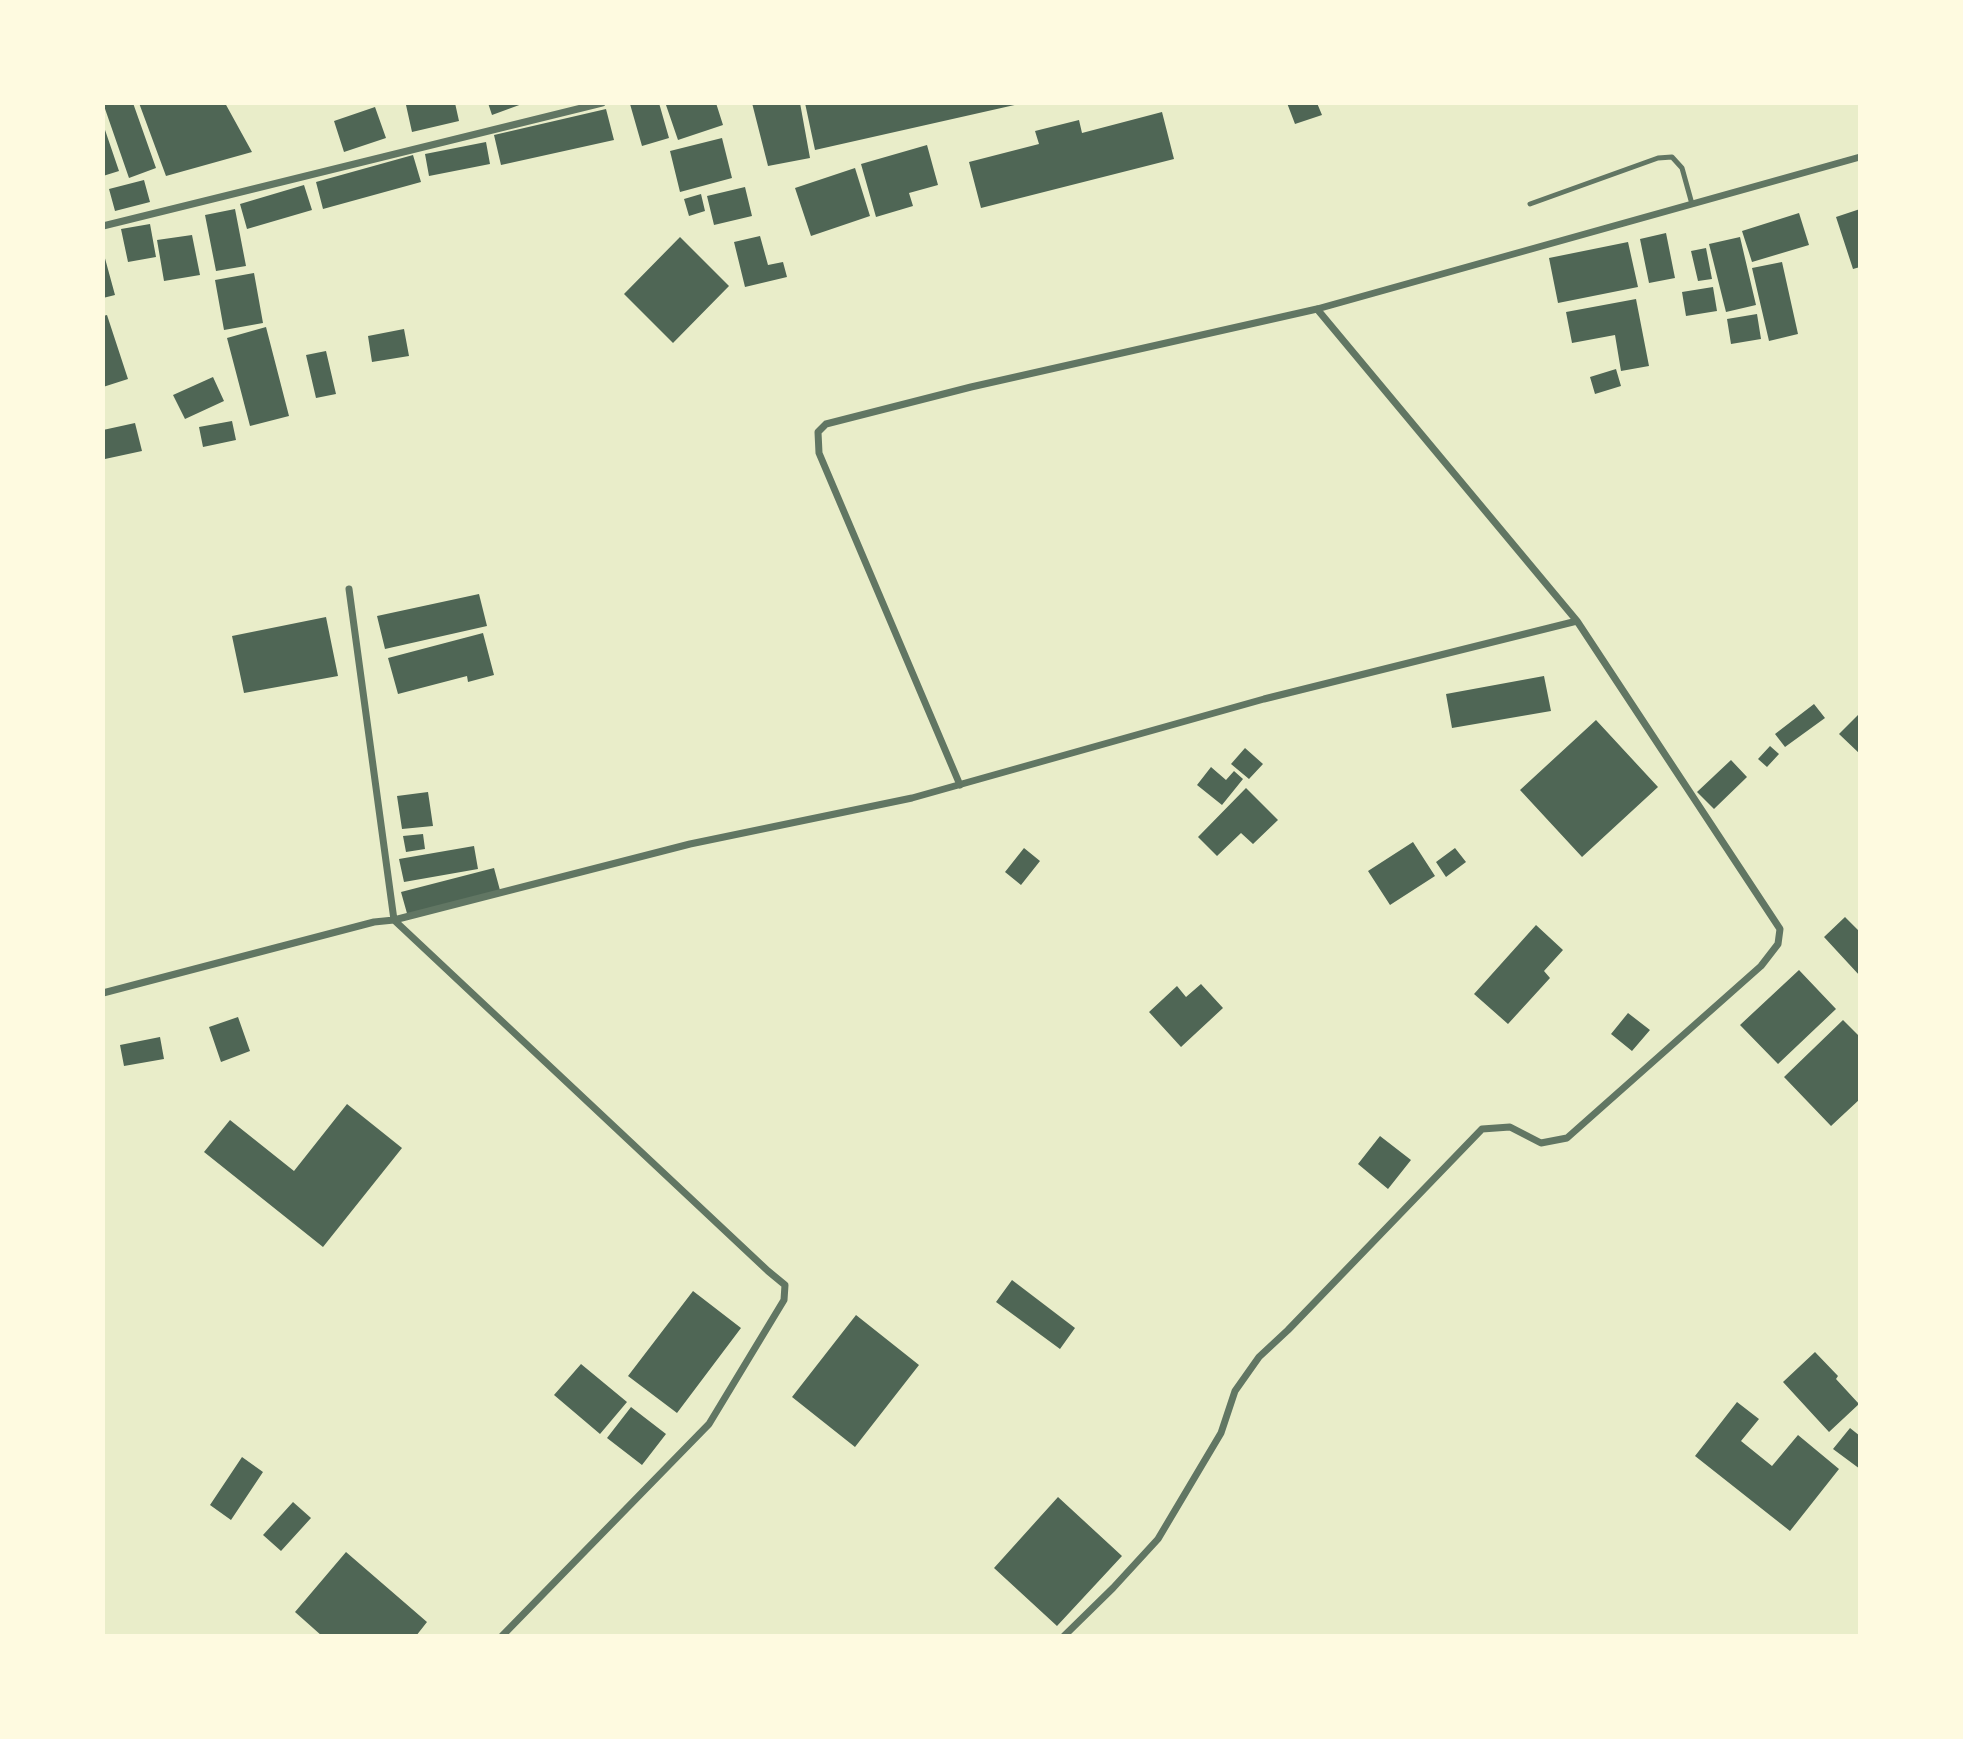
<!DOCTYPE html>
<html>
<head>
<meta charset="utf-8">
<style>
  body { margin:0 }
  #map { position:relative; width:1963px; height:1739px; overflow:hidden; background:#e9edc9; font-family:"Crimson Pro",serif }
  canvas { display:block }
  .frame { position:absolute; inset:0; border:105px solid #fefae0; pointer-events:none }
</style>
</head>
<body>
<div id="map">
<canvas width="1963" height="1739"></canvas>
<div class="frame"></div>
</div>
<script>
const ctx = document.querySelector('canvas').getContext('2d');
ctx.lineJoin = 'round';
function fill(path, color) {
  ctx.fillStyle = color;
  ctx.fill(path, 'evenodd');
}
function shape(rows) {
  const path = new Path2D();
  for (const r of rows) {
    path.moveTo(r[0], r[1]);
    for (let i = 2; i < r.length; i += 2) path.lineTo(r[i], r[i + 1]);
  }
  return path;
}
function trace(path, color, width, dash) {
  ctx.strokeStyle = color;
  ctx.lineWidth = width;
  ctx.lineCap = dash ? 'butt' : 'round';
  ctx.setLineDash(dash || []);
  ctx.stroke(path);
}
const building = shape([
  [103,103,133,103,156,168,129,178],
  [139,103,225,103,252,152,166,176],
  [415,103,455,103,459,121,412,132,406,105],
  [488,103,522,103,522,104,492,115],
  [634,103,659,103,669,138,642,146,630,104],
  [671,103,716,103,723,125,678,140,666,105],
  [752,103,800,103,810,158,768,166],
  [805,103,1019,103,1019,104,815,150],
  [1287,103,1317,103,1322,115,1295,124],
  [375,107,386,138,344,152,334,121],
  [606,109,614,140,501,165,494,135],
  [1162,112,1174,159,981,208,969,162,1039,144,1035,131,1079,120,1082,133],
  [103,124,119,171,103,176],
  [722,138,732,178,680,192,670,151],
  [486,142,490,164,429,176,425,154],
  [927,145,938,185,909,193,913,206,876,217,861,164],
  [413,155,421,182,323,209,316,182],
  [855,168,870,216,811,236,795,188],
  [144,180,150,202,115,211,109,189],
  [304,185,312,210,247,229,240,204],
  [745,187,752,216,714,225,707,196],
  [701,194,705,211,689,216,684,199],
  [235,209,246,266,216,271,205,215],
  [1860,209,1860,267,1853,269,1836,217],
  [1799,213,1809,245,1752,262,1742,231],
  [150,224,156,257,128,262,121,229],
  [1666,233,1675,278,1649,283,1640,239],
  [192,235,200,275,164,281,157,240],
  [760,236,768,265,783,262,787,277,745,287,734,242],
  [680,237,729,286,673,343,624,294],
  [1740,237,1756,305,1726,312,1709,244],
  [1628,242,1638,287,1558,303,1549,258],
  [1706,248,1712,279,1698,281,1691,251],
  [103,251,115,295,103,298],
  [1782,262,1798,334,1769,341,1752,268],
  [254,273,263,323,224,330,215,280],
  [1713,287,1717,311,1686,316,1682,292],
  [1636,299,1649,366,1621,371,1615,335,1572,343,1566,312],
  [1757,314,1761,339,1731,344,1727,319],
  [107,315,128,379,103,387,103,316],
  [266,327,289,416,250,426,227,338],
  [404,329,409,356,372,362,368,336],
  [326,351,336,394,316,398,306,355],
  [1616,369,1621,386,1595,394,1590,377],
  [213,377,224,401,185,419,173,395],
  [232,421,236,440,203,447,199,427],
  [135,423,142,451,105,459,103,430],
  [479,594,487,626,385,649,377,616],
  [326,617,338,676,244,693,232,636],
  [483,633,494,675,468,682,467,676,398,694,388,658],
  [1544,676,1551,711,1452,728,1446,694],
  [1814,704,1825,718,1785,747,1775,734],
  [1860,713,1860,754,1839,734],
  [1596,720,1658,787,1582,857,1520,790],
  [1770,746,1779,754,1767,767,1758,759],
  [1245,748,1263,764,1249,779,1231,764],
  [1731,760,1747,777,1714,809,1697,792],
  [1211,767,1226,780,1234,771,1243,779,1222,805,1197,785],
  [1246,788,1278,820,1253,844,1241,833,1217,856,1198,837],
  [428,792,433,826,402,829,397,796],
  [423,834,425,849,406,852,403,836],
  [1413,842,1435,876,1390,905,1368,871],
  [474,846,478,869,404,882,399,859],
  [1024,848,1040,861,1021,885,1005,872],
  [1455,848,1466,862,1446,877,1436,862],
  [494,868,501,894,408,917,401,892],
  [1845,917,1860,932,1860,976,1824,937],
  [1536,925,1563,950,1544,971,1550,978,1508,1024,1474,994],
  [1799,970,1836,1009,1778,1064,1740,1025],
  [1201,984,1223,1008,1181,1047,1149,1012,1177,986,1186,997],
  [1628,1013,1650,1030,1632,1051,1611,1034],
  [238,1017,250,1051,221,1062,209,1027],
  [1843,1020,1860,1037,1860,1099,1831,1126,1784,1077],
  [160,1037,164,1059,124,1066,120,1045],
  [347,1104,402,1148,323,1247,204,1152,230,1120,294,1171],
  [1380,1136,1411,1160,1388,1189,1358,1164],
  [1012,1280,1075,1328,1060,1349,996,1302],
  [693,1291,741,1328,677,1413,628,1376],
  [856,1315,919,1365,855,1447,792,1397],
  [1815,1352,1838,1376,1836,1379,1859,1404,1829,1432,1783,1382],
  [581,1364,627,1402,600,1434,554,1395],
  [1737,1402,1759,1419,1741,1441,1772,1466,1798,1435,1839,1469,1790,1531,1695,1456],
  [631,1407,666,1434,642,1465,607,1438],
  [1850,1428,1860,1436,1860,1469,1833,1449],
  [242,1457,263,1472,231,1520,210,1505],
  [1058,1497,1122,1556,1057,1626,994,1568],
  [293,1502,311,1518,281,1551,263,1535],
  [346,1552,427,1622,416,1636,322,1636,295,1612]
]);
const service = shape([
  [1530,204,1658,158,1672,157,1682,168,1692,204]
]);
const minor = shape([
  [103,226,602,103],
  [349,589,394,920,768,1271,785,1285,784,1300,709,1424,502,1636],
  [960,785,819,453,818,432,826,424,971,387,1317,309,1860,157],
  [103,993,374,922,394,920,690,844,912,798,1264,699,1577,621],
  [1064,1636,1113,1588,1158,1539,1221,1433,1235,1391,1259,1357,1288,1330,1482,1129,1510,1127,1541,1143,1567,1138,1761,966,1778,944,1780,929,1577,621,1317,309]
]);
fill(building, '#4f6655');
trace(service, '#617663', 5);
trace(minor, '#617663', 7);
</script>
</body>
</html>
